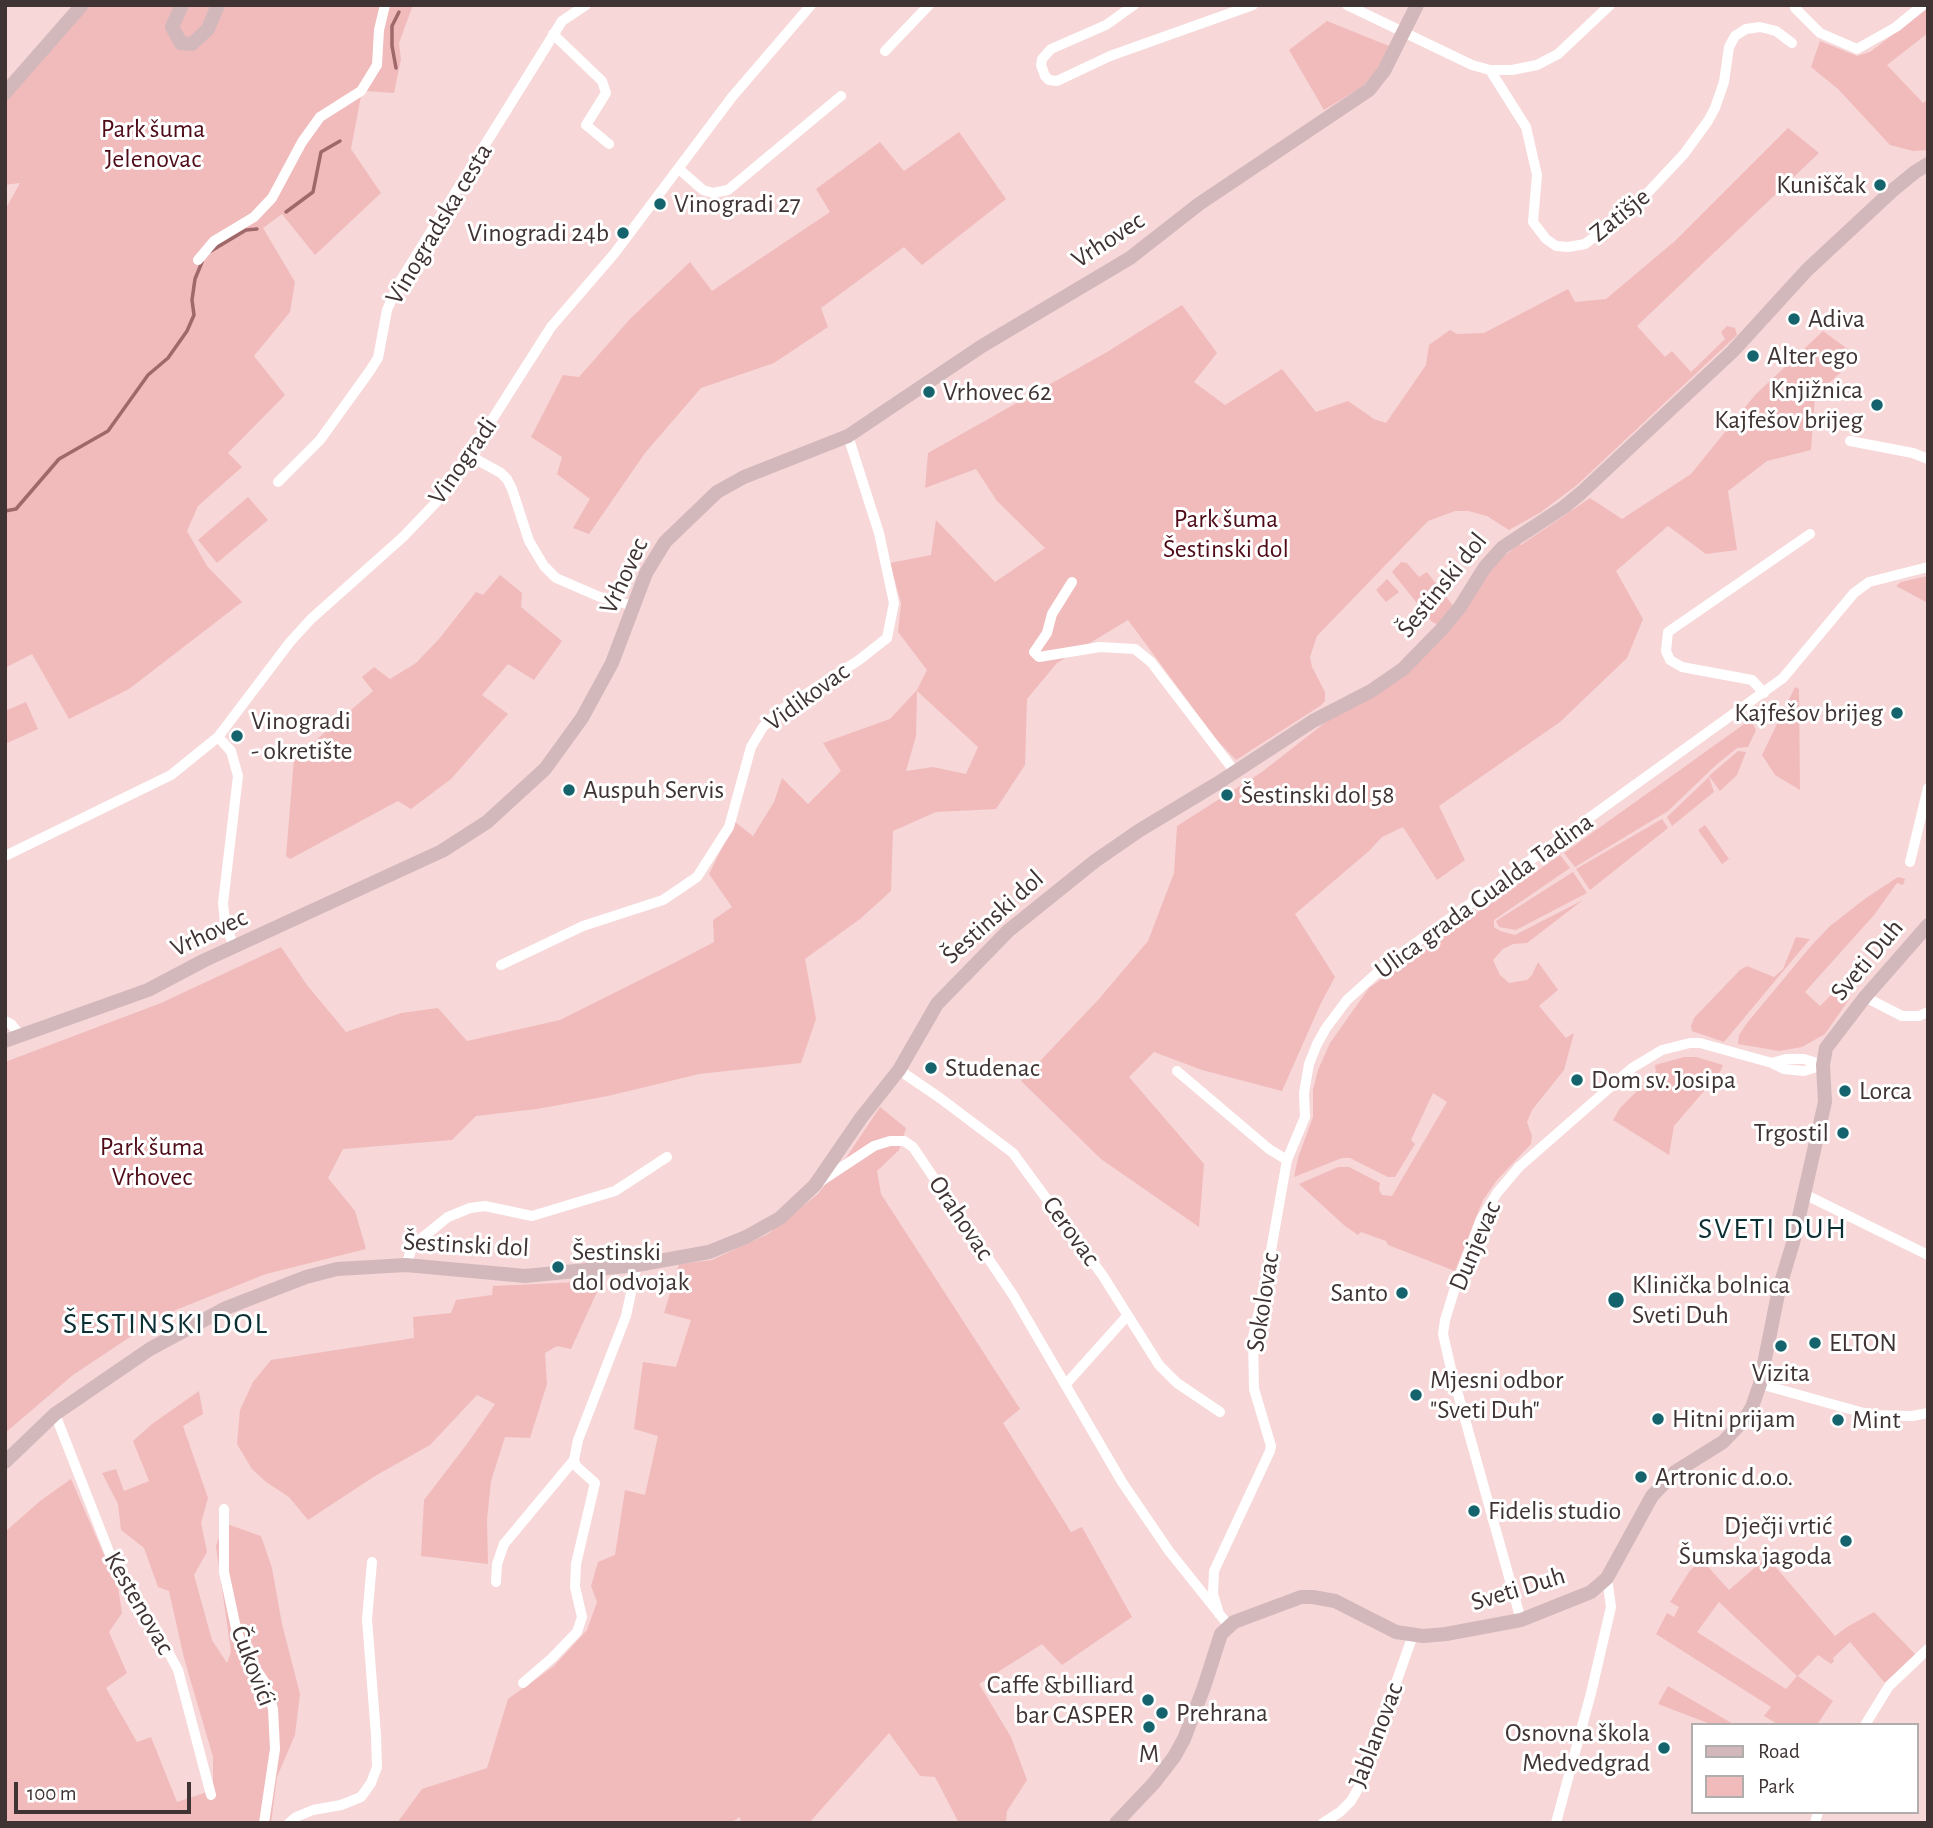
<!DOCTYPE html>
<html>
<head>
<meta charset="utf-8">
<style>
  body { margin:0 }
  #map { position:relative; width:1933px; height:1828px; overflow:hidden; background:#f7d7d8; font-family:"Alegreya Sans",sans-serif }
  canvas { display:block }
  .frame { position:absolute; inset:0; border:7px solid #3f3333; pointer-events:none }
  .legend { position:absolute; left:1691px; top:1723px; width:228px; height:91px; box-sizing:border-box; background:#fff; border:2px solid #b2adad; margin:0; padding:9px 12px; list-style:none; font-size:21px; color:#3f3333 }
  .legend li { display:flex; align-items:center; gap:14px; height:35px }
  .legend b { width:35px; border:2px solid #b2adad }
  .scale { position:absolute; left:14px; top:1782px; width:177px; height:32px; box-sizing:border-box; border:4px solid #3f3333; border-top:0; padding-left:9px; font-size:21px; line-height:24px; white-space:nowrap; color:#3f3333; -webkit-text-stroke:5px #fff; paint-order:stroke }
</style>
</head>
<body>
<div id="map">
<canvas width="1933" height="1828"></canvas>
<div class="frame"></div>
<ul class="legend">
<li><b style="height:9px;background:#d2b8bb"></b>Road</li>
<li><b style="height:19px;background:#f1bbbc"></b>Park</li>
</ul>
<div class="scale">100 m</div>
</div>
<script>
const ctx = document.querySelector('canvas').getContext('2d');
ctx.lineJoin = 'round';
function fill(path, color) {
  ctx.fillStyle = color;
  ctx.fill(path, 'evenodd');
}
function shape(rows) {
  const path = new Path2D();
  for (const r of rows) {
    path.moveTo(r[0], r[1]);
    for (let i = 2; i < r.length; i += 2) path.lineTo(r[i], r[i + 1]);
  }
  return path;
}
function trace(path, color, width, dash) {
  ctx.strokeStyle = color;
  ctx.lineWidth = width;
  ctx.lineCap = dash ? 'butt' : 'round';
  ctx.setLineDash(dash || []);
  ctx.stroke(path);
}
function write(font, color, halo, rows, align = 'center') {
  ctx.font = font + ' "Alegreya Sans",sans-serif';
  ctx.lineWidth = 6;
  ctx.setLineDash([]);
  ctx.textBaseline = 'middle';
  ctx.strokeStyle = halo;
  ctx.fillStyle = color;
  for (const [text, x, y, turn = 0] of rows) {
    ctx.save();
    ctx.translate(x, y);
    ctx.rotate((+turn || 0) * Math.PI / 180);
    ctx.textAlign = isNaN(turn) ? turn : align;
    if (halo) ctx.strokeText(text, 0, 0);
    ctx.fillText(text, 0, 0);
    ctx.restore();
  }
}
const green = shape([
  [91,5,413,5,399,43,401,59,394,93,367,91,361,96,351,149,381,193,315,255,282,214,263,228,295,282,290,312,254,356,285,395,228,453,242,467,198,506,187,531,207,566,242,602,129,689,69,719,32,654,5,668,5,210,20,183,5,185,5,101,25,73],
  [1928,8,1928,33,1887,65,1923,103,1928,99,1928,150,1913,151,1890,145,1838,89,1811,67,1820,41,1857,56,1870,52],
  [1327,21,1389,46,1377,70,1362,87,1324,110,1289,50],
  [1788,128,1819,153,1637,326,1665,357,1672,351,1691,372,1725,339,1721,332,1727,326,1735,328,1737,335,1577,485,1541,512,1509,530,1487,516,1468,511,1455,511,1428,521,1317,636,1310,657,1312,667,1325,692,1325,701,1320,706,1236,760,1216,739,1128,620,1057,663,1027,699,1025,765,996,809,936,812,893,831,891,891,860,919,805,959,816,1019,801,1063,699,1074,608,1096,537,1109,476,1116,452,1140,343,1149,328,1178,355,1211,366,1249,266,1274,163,1315,73,1375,5,1433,5,1062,161,1003,281,947,307,985,346,1032,401,1013,438,1008,467,1041,560,1020,672,964,714,942,713,920,732,907,709,874,735,822,753,836,774,802,782,778,808,804,841,771,823,743,890,719,917,690,927,670,898,632,901,603,890,563,931,555,936,520,995,582,1045,548,997,501,976,469,925,488,928,453,1107,352,1182,305,1217,353,1194,382,1225,405,1282,369,1316,412,1348,401,1374,419,1386,423,1426,365,1429,345,1450,330,1457,334,1484,333,1568,289,1575,302,1606,299,1675,241],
  [917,691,978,747,966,774,933,767,906,771,916,736],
  [959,132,1006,199,922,265,904,247,821,308,828,327,774,363,701,388,645,453,589,534,573,528,590,499,557,474,562,457,531,437,563,375,579,377,630,319,690,262,712,291,830,212,816,189,880,142,904,171],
  [1823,331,1856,355,1846,368,1815,395,1811,450,1767,461,1728,491,1737,550,1706,554,1668,526,1616,571,1643,619,1627,658,1560,722,1439,806,1465,860,1437,880,1403,827,1382,837,1369,851,1295,914,1335,977,1321,1003,1282,1091,1202,1070,1154,1052,1129,1077,1204,1164,1199,1227,1101,1159,1021,1081,1098,1000,1148,941,1174,873,1177,826,1262,772,1336,714,1370,697,1480,584,1497,562,1519,544,1521,545,1590,498,1622,519,1691,474,1755,395],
  [248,497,268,520,217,563,198,540],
  [1401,562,1407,563,1419,577,1427,572,1454,607,1439,625,1432,622,1392,572],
  [500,575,522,593,521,607,562,641,534,680,508,664,482,695,508,714,451,779,411,809,398,801,290,859,286,856,294,759,373,691,362,677,374,667,390,679,416,663,439,639,476,592,483,595],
  [1928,576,1928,603,1896,586,1901,582],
  [1387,579,1399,592,1386,602,1376,590],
  [1795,687,1799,689,1800,790,1775,775,1762,755],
  [26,702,38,729,5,744,5,711],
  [1747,722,1753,724,1756,730,1748,747,1737,748,1716,765,1668,811,1575,867,1564,853],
  [1738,751,1746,752,1737,775,1720,791,1709,776],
  [1709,777,1714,792,1672,826,1667,817],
  [1662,819,1668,828,1590,890,1576,869],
  [1705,825,1729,859,1722,864,1698,830],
  [1560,855,1570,868,1494,920,1494,927,1500,931,1515,935,1583,900,1527,943,1513,944,1503,949,1493,960,1500,975,1509,983,1527,980,1532,975,1538,962,1558,990,1539,1006,1566,1038,1574,1033,1564,1070,1532,1110,1527,1122,1532,1136,1531,1144,1497,1180,1483,1200,1455,1271,1388,1245,1386,1241,1361,1232,1358,1235,1345,1226,1299,1184,1338,1167,1349,1167,1380,1183,1379,1190,1382,1195,1392,1196,1447,1102,1433,1093,1411,1140,1415,1144,1395,1177,1388,1177,1350,1158,1342,1158,1294,1177,1298,1158,1313,1117,1313,1090,1318,1070,1330,1043,1369,988],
  [1573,872,1587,893,1516,930,1499,927,1496,921],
  [1898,877,1905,879,1903,885,1897,883,1874,915,1805,992,1820,1006,1832,994,1842,989,1850,998,1825,1034,1802,1047,1779,1051,1738,1044,1739,1035,1747,1023,1811,946,1830,926,1866,898],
  [1796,937,1810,939,1724,1042,1692,1031,1691,1026,1694,1018,1740,970,1747,966,1774,977,1783,969],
  [1684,1057,1696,1057,1723,1065,1717,1079,1711,1077,1704,1091,1674,1126,1669,1155,1613,1120,1620,1108,1656,1072,1655,1065],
  [880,1107,906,1128,899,1150,877,1171,881,1194,1020,1409,1003,1423,1071,1532,1082,1527,1132,1617,1062,1665,1042,1644,979,1684,1011,1737,1027,1780,1007,1811,1006,1823,959,1823,935,1777,920,1776,889,1733,809,1823,741,1823,740,1817,730,1823,397,1823,422,1789,487,1768,508,1699,554,1666,587,1630,597,1602,591,1586,598,1562,615,1555,625,1490,645,1495,658,1436,634,1429,643,1362,676,1367,691,1320,664,1313,679,1264,712,1260,768,1234,818,1194,846,1158],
  [602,1281,571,1349,557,1346,545,1353,547,1384,530,1438,505,1437,491,1481,487,1520,488,1564,421,1556,424,1500,467,1444,495,1404,477,1395,430,1445,375,1476,308,1520,289,1497,266,1482,252,1469,237,1444,240,1410,253,1382,271,1360,414,1338,413,1317,451,1313,456,1300,492,1295,493,1286],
  [199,1391,203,1414,183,1426,208,1498,201,1523,207,1552,194,1575,212,1640,227,1663,231,1652,216,1546,224,1523,261,1536,272,1568,282,1624,300,1694,295,1735,277,1777,271,1823,5,1823,5,1532,40,1501,71,1479,118,1587,122,1613,109,1632,127,1673,106,1688,137,1742,151,1737,177,1802,213,1790,213,1757,184,1658,169,1591,158,1587,144,1548,121,1530,118,1504,102,1473,116,1469,124,1491,149,1481,133,1441,152,1424],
  [1767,1557,1835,1636,1847,1627,1874,1612,1916,1655,1885,1683,1850,1642,1833,1658,1834,1661,1831,1664,1818,1655,1798,1676,1833,1701,1818,1723,1821,1725,1779,1725,1764,1716,1771,1707,1656,1634,1667,1613,1674,1617,1679,1607,1670,1602,1689,1572,1701,1559,1729,1590],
  [1719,1602,1797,1676,1786,1689,1697,1632],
  [1668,1686,1735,1725,1713,1725,1658,1704]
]);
const stream = shape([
  [396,68,392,46,392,26,399,12],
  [286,212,313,192,321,152,340,141],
  [211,251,246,230,257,229],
  [5,511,16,509,59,459,108,431,148,375,168,358,187,331,194,315,192,300,195,279,202,262]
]);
const street = shape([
  [1134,5,1106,25,1051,49,1042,59,1041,65,1045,76,1049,80,1057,81,1110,56,1253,5],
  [1347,5,1472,65,1490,70,1512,70,1537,65,1558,54,1610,5],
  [1795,8,1820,33,1857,49,1896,27,1923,5],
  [553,34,602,81,606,93,586,125,609,144],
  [885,51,929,5],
  [1490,70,1526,127,1537,175,1533,222,1546,239,1556,246,1568,247,1585,244,1613,223,1639,202,1684,154,1708,121,1715,108,1724,82,1729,47,1735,36,1746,29,1760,27,1776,31,1792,43],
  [679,169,703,190,713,193,728,190,841,96],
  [198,260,214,241,254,217,272,198,302,142,320,117,361,91,377,65,379,30,385,5],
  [1850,441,1913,453,1928,459],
  [470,456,501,473,507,479,512,489,529,541,544,566,556,578,600,597,634,606],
  [278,482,320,440,369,372,378,358,387,310,399,283,562,21,586,5],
  [1072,582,1052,614,1047,633,1034,652,1039,657,1100,647,1135,649,1151,662,1235,772],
  [1764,693,1752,680,1682,667,1670,660,1666,651,1668,632,1810,534],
  [218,737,231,751,238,776,223,903,225,923,234,947],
  [5,856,171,775,218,737,290,642,311,619,403,537,446,492,551,327,614,254,732,97,811,5],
  [1910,862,1928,788],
  [501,965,583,926,663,900,697,877,729,827,751,747,763,727,778,712,859,660,887,638,894,603,879,533,848,436],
  [1865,997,1902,1016,1919,1016,1928,1012],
  [5,1021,11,1024,20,1035],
  [1772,1063,1786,1059,1804,1059,1823,1065],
  [899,1070,940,1098,1013,1153,1103,1276,1159,1365,1177,1383,1220,1412],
  [1177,1071,1269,1149,1287,1160],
  [818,1183,874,1146,890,1141,904,1141,913,1147,1013,1295,1122,1482,1169,1551,1229,1626],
  [1804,1194,1928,1255],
  [406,1265,413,1245,448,1217,470,1208,485,1206,532,1216,615,1191,667,1157],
  [1066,1384,1127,1316],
  [1760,1384,1871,1415,1912,1416,1928,1413],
  [55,1414,113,1562,157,1631,178,1670,211,1795],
  [224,1509,224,1572,236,1628,243,1650,266,1684,273,1709,275,1749,264,1823],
  [496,1582,497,1564,504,1544,574,1460],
  [1219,1614,1213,1594,1214,1571,1270,1451,1271,1446,1254,1389,1253,1337,1266,1279,1287,1160,1305,1117,1304,1093,1309,1064,1317,1044,1326,1028,1347,1000,1388,963,1783,678,1854,593,1869,582,1928,567],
  [1521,1620,1451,1369,1443,1334,1445,1320,1454,1291,1481,1219,1497,1193,1519,1167,1632,1068,1662,1050,1690,1043,1700,1043,1772,1063,1784,1069,1804,1071,1823,1065],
  [523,1683,552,1658,577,1632,582,1617,575,1587,576,1564,595,1483,576,1466,574,1460,578,1440,626,1316,637,1265],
  [1865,1725,1889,1686,1928,1649],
  [289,1823,296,1817,313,1810,341,1805,361,1797,371,1783,377,1767,376,1735,367,1619,372,1562],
  [1323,1823,1340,1812,1351,1801,1359,1787,1413,1635],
  [1556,1823,1591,1693,1611,1607,1607,1578],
  [1815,1823,1818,1812]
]);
const secondary = shape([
  [182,5,172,27,181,43,192,44,208,29,218,5],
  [5,93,82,5],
  [5,1041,148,990,205,960,442,851,487,822,545,769,582,718,612,663,646,573,665,542,717,492,744,477,848,436,982,346,1130,258,1199,204,1369,90,1384,71,1417,5],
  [5,1462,55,1414,150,1349,226,1308,306,1277,337,1269,406,1265,525,1276,637,1265,709,1252,746,1237,780,1218,815,1185,861,1118,899,1070,937,1004,1008,931,1095,861,1140,830,1218,783,1313,721,1371,691,1403,669,1442,629,1460,607,1485,567,1503,547,1564,507,1581,493,1733,351,1807,270,1893,190,1915,172,1928,164],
  [1116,1823,1154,1783,1174,1757,1184,1739,1204,1687,1221,1634,1234,1622,1301,1597,1313,1597,1335,1601,1396,1632,1423,1636,1446,1634,1521,1620,1591,1592,1607,1578,1652,1496,1675,1472,1723,1442,1745,1419,1752,1407,1760,1384,1779,1289,1793,1243,1825,1102,1823,1065,1826,1048,1865,997,1928,925]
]);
const markers = [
  [1880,185,7,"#15636c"],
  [660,204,7,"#15636c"],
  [623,233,7,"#15636c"],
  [1794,319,7,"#15636c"],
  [1753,356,7,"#15636c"],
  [929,392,7,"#15636c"],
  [1877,405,7,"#15636c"],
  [1897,713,7,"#15636c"],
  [237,736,7,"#15636c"],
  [569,790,7,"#15636c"],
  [1227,795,7,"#15636c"],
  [931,1068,7,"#15636c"],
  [1577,1080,7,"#15636c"],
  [1845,1091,7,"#15636c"],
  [1843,1133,7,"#15636c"],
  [558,1267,7,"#15636c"],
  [1402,1293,7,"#15636c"],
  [1616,1300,9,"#15636c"],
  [1815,1343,7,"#15636c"],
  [1781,1346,7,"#15636c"],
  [1416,1395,7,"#15636c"],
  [1658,1419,7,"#15636c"],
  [1838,1420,7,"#15636c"],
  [1641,1477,7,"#15636c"],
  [1474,1511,7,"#15636c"],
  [1846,1541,7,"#15636c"],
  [1148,1700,7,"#15636c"],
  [1162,1713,7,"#15636c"],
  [1149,1727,7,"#15636c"],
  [1664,1748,7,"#15636c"]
];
const parkNames = [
  ["Park šuma",153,129],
  ["Jelenovac",153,159],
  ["Park šuma",1226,519],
  ["Šestinski dol",1226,549],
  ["Park šuma",152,1147],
  ["Vrhovec",152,1177]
];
const poiNames = [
  ["Kuniščak",1866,185,"right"],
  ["Vinogradi 27",674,204],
  ["Vinogradi 24b",609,233,"right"],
  ["Adiva",1808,319],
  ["Alter ego",1767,356],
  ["Knjižnica",1863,390,"right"],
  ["Kajfešov brijeg",1863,420,"right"],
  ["Vrhovec 62",943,392],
  ["Kajfešov brijeg",1883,713,"right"],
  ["Vinogradi",251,721],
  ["- okretište",251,751],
  ["Auspuh Servis",583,790],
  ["Šestinski dol 58",1241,795],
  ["Studenac",945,1068],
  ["Dom sv. Josipa",1591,1080],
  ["Lorca",1859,1091],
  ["Trgostil",1829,1133,"right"],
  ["Šestinski",572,1252],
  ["dol odvojak",572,1282],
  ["Klinička bolnica",1632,1285],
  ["Sveti Duh",1632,1315],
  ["Santo",1388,1293,"right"],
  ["ELTON",1829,1343],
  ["Vizita",1781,1373,"center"],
  ["Mjesni odbor",1430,1380],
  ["\"Sveti Duh\"",1430,1410],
  ["Hitni prijam",1672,1419],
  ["Mint",1852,1420],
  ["Artronic d.o.o.",1655,1477],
  ["Fidelis studio",1488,1511],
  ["Dječji vrtić",1832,1526,"right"],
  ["Šumska jagoda",1832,1556,"right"],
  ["Caffe &billiard",1134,1685,"right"],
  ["bar CASPER",1134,1715,"right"],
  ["Prehrana",1176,1713],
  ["Osnovna škola",1650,1733,"right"],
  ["Medvedgrad",1650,1763,"right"],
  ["M",1149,1754,"center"]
];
const streetNames = [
  ["Zatišje",1620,215,-39],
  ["Vinogradska cesta",439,224,-59],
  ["Vrhovec",1108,240,-33],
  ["Vinogradi",463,461,-55],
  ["Vrhovec",624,576,-65],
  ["Šestinski dol",1442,585,-51],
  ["Vidikovac",807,697,-36],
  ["Ulica grada Gualda Tadina",1484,896,-36],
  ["Šestinski dol",993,917,-42],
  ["Vrhovec",209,933,-25],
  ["Sveti Duh",1867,960,-50],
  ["Orahovac",961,1218,56],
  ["Cerovac",1071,1231,54],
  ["Šestinski dol",466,1245,3],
  ["Dunjevac",1475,1246,-67],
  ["Sokolovac",1263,1302,-81],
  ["Sveti Duh",1518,1589,-17],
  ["Kestenovac",139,1603,60],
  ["Čukovići",253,1666,69],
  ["Jablanovac",1376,1735,-69]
];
const quarterNames = [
  ["SVETI DUH",1773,1229],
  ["ŠESTINSKI DOL",166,1324]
];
fill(green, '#f1bbbc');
trace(stream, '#9f686a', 3.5);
trace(street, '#fff', 10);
trace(secondary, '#d2b8bb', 14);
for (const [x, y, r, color] of markers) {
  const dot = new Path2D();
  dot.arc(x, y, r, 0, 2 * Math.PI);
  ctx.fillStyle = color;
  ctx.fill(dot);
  trace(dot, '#fff', 2.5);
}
write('26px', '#4f0b17', '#fff', parkNames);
write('26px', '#3f3333', '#fff', poiNames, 'left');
write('26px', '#3f3333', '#fff', streetNames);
ctx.letterSpacing = '2px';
write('30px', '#0b2f33', '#fff', quarterNames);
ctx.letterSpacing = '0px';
</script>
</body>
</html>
